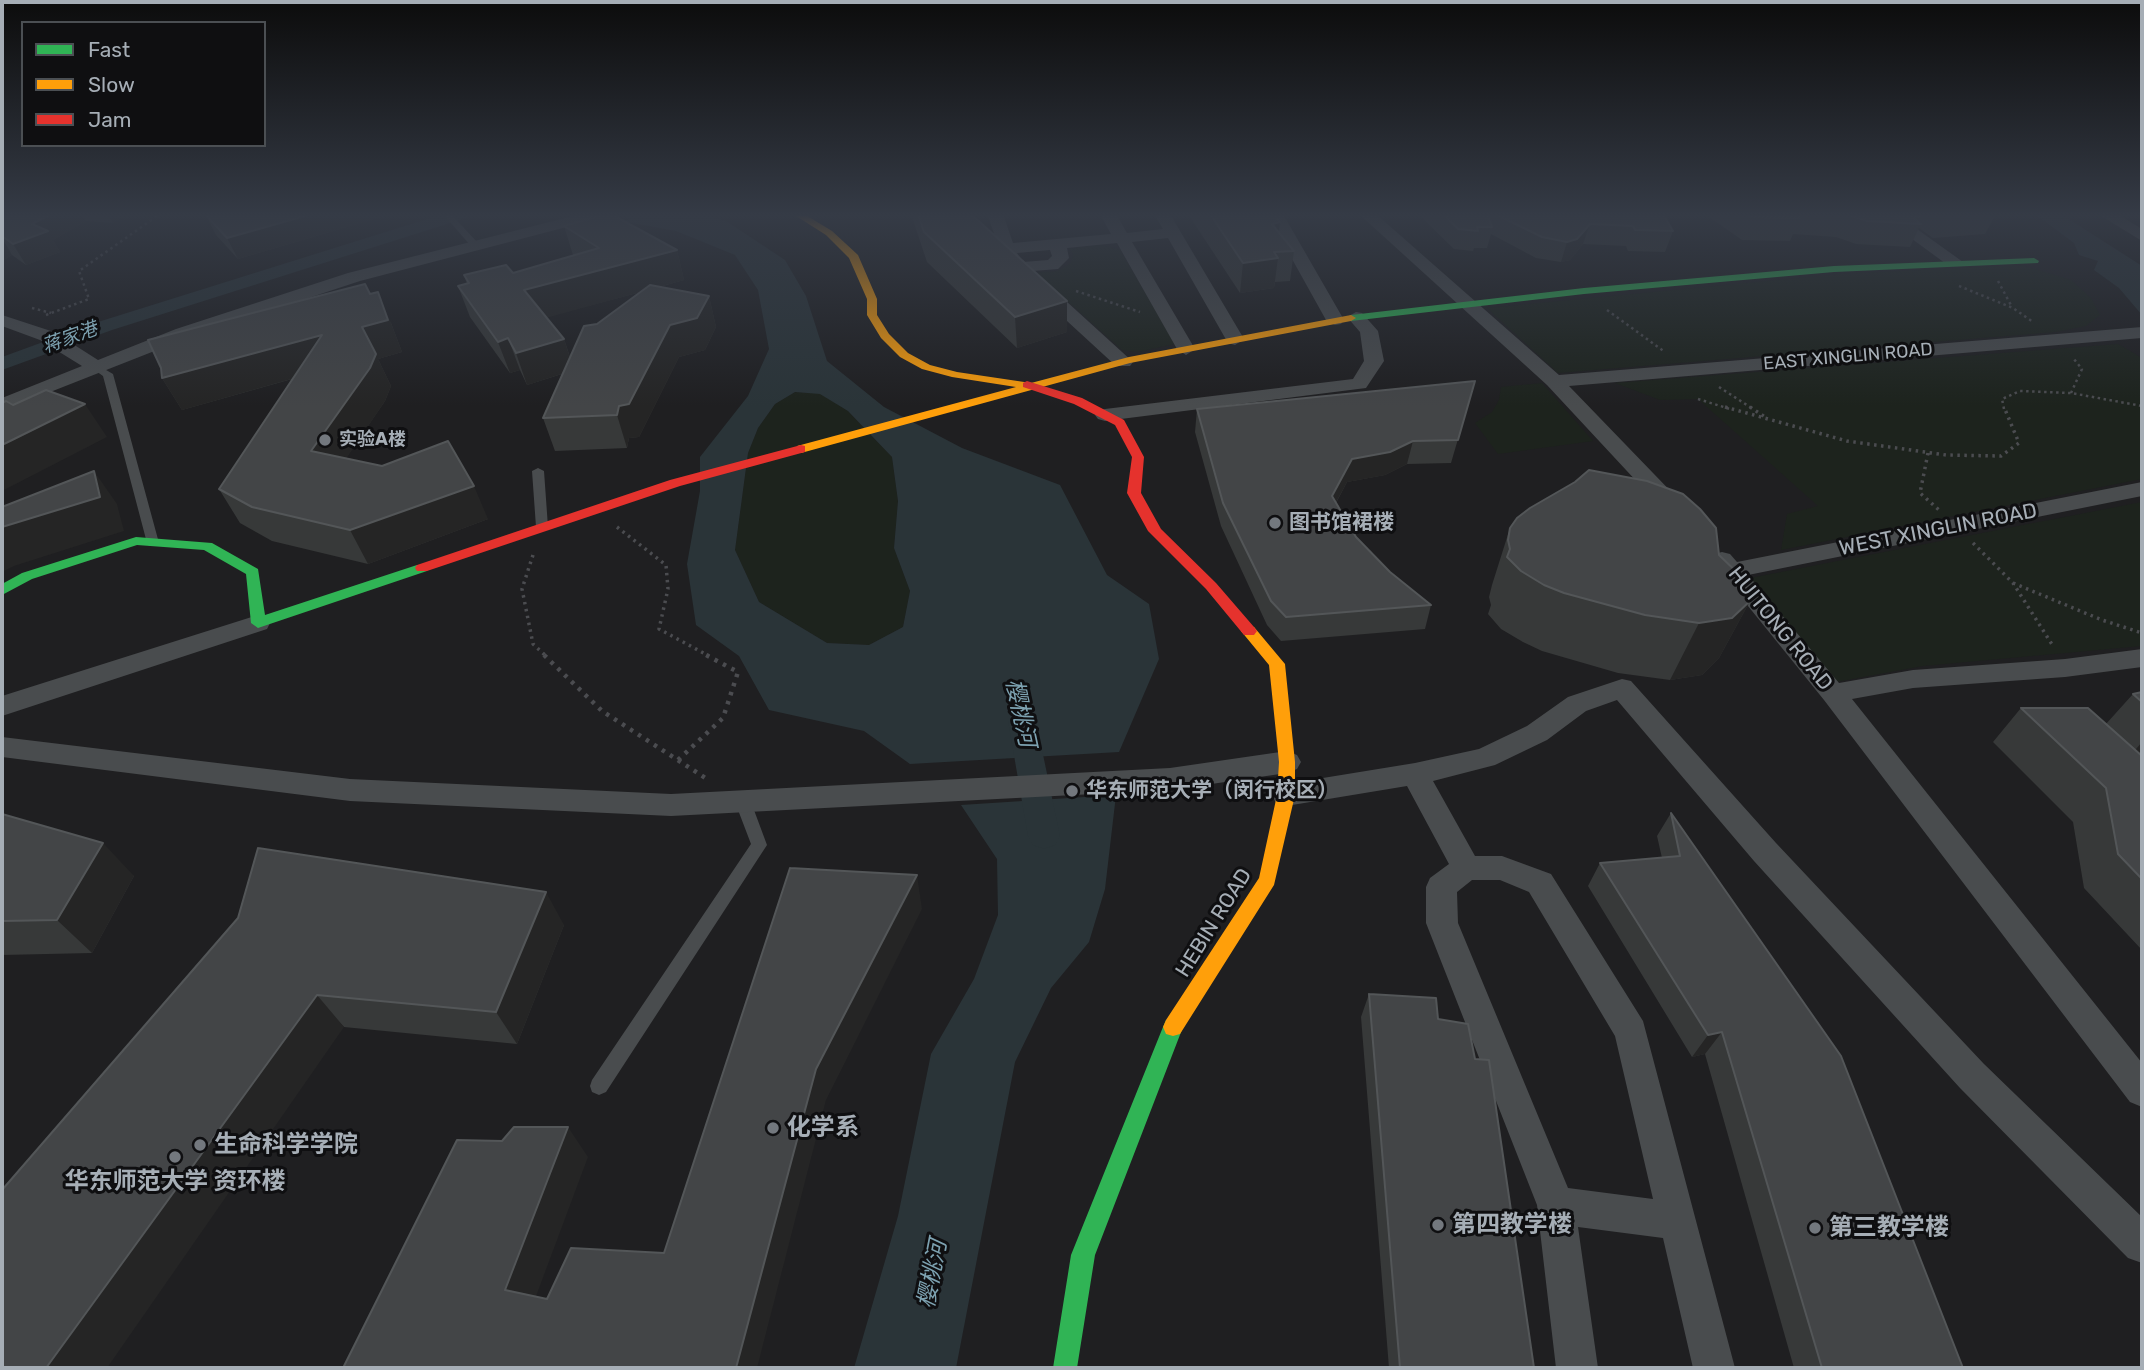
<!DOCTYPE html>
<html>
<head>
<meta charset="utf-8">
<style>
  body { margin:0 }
  #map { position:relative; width:2144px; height:1370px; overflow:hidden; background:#151515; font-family:Rubik,sans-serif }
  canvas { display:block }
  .frame { position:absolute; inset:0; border:4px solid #a6aeb6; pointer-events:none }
  .legend { position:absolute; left:21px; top:21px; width:245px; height:126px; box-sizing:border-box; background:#0f0f11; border:2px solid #4b4f53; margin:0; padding:9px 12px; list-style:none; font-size:21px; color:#a6aeb6 }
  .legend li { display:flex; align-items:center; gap:14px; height:35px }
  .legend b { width:35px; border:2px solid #4b4f53 }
</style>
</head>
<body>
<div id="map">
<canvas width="2144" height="1370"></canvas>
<div class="frame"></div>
<ul class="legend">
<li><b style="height:9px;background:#30b455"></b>Fast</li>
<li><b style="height:9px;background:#ff9f0a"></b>Slow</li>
<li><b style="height:9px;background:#e5322d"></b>Jam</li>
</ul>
</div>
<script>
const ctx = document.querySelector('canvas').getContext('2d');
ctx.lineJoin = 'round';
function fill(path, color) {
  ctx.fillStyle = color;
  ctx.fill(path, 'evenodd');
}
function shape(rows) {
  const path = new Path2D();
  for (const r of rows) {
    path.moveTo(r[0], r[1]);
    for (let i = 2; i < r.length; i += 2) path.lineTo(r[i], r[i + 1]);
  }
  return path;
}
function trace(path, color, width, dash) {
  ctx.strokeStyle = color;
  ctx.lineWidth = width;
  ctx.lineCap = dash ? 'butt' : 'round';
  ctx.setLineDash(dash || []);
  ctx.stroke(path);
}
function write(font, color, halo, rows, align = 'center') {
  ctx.font = font + ' Rubik,"Noto Sans SC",sans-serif';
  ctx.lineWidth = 6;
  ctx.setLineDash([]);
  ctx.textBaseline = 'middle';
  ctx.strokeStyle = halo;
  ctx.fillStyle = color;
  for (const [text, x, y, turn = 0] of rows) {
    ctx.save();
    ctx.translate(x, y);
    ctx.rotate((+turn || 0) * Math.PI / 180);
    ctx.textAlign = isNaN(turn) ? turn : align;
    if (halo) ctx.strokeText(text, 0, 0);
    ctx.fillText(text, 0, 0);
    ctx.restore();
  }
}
const built = shape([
  [2,214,2142,214,2142,1368,2,1368]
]);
const green = shape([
  [1100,244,1120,250,1175,344,1137,352,1122,350,1036,273,1057,271,1071,263,1073,254,1070,249],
  [2022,265,2071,280,2091,298,2100,315,2086,326,2055,332,1558,373,1487,308,1840,274],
  [2118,344,2142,358,2142,479,1781,550,1787,514,1818,506,1698,399,1660,400,1615,383],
  [1542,383,1593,441,1498,454,1475,423,1492,412,1499,400,1501,387],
  [795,392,820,393,848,411,892,457,898,501,894,548,910,591,903,627,869,645,827,643,759,602,735,550,748,453,758,428,775,404],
  [2142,502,2142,646,1923,666,1836,682,1750,578]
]);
const water = shape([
  [655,214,701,214,726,221,785,260,806,296,827,361,884,407,962,448,1060,485,1107,575,1149,604,1159,659,1119,752,910,764,864,731,769,710,739,656,696,625,687,564,700,491,700,457,748,396,769,349,758,290,735,255,676,231,621,221],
  [795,392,820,394,848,411,892,457,898,501,894,548,910,591,903,627,869,645,827,643,759,602,735,550,748,453,758,428,775,404],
  [2035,214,2061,214,2142,266,2142,315,2119,288,2094,270,2098,261,2079,255,2074,243],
  [1116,795,1105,889,1089,942,1051,988,1015,1062,956,1368,854,1368,898,1216,931,1054,974,979,998,915,997,859,961,805]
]);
const canal = shape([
  [443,214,468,214,466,218,112,330,2,370,2,357,98,322,443,214],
  [624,214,655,214,686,220,689,224,680,229,626,218,624,214],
  [1022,710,1032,714,1036,721,1060,836,1055,845,1044,849,1033,845,1028,836,1008,721,1012,714,1022,710]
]);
const pathFar2 = shape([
  [1998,281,2012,307],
  [1959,286,2013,308,2033,322],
  [1076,291,1140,312],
  [32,308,51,313],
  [1607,310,1665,352],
  [46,315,89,299,79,271,160,214],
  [1719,387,1753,409],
  [2071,393,2082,369,2073,358],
  [1698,399,1730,409],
  [2004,409,2002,399,2020,391,2071,393,2142,406]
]);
const pathFar1 = shape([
  [1725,407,1847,441,1946,455,2001,456,2019,443,2004,407],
  [1750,407,1765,417],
  [1928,453,1920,493,1939,510],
  [617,527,666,565,668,589,659,629,709,656],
  [1973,543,2013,583,2053,646],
  [533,555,522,589,533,644,546,656],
  [2013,583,2102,620,2142,633]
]);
const path = shape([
  [544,655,602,711,707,779],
  [678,760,723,718,738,672,706,655]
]);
const lane = shape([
  [443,214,451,214,477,242,477,246,471,246,443,214],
  [94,363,113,374,159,543,157,546,149,546,147,543,103,376,89,366,94,363],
  [538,468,544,471,548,527,542,531,536,527,532,471,538,468],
  [743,796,748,798,751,802,767,845,606,1092,599,1095,592,1092,590,1086,592,1080,751,844,735,802,738,798,743,796]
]);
const street = shape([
  [581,214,607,214,605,217,360,281,190,337,2,411,2,398,82,366,40,340,2,326,2,315,54,332,98,360,176,329,348,273,581,214],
  [987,214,1003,214,1013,243,1111,234,1100,214,1116,214,1127,233,1163,229,1154,214,1170,214,1244,339,1235,345,1228,343,1168,238,1132,242,1195,349,1186,355,1177,349,1117,243,1067,248,1069,258,1058,269,1033,271,1133,362,1130,366,1116,366,1005,264,987,214],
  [1050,250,1052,256,1048,260,1023,262,1017,253,1050,250],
  [1267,214,1283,214,1344,320,1341,324,1335,325,1326,320,1267,214],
  [1359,214,1376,214,1559,375,2142,327,2142,338,1569,386,1682,503,1685,508,1682,513,1674,515,1666,513,1547,385,1359,214],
  [1878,214,1896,214,1963,262,1961,266,1949,266,1878,214],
  [2098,214,2117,214,2142,229,2142,241,2098,214],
  [1356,312,1362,313,1378,331,1384,361,1366,388,1105,421,1098,419,1095,415,1098,411,1105,409,1353,379,1364,361,1360,332,1347,317,1356,312],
  [2142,482,2142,496,1748,575,1839,683,1913,670,2065,659,2142,649,2142,667,2065,677,1913,688,1852,699,2142,1063,2142,1107,2130,1102,1824,700,1710,559,1714,554,1722,552,1730,554,1737,562,2142,482],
  [258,615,267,617,270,623,267,629,2,716,2,696,258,615],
  [1622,679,1631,681,1776,843,1984,1064,2142,1217,2142,1263,2128,1258,1960,1088,1754,861,1617,700,1586,711,1547,740,1495,765,1433,781,1475,856,1502,856,1551,874,1643,1021,1735,1368,1693,1368,1663,1238,1578,1227,1598,1368,1556,1368,1537,1205,1426,923,1426,887,1430,878,1449,864,1407,786,1286,806,1276,803,1272,795,1276,787,1286,784,1415,763,1479,749,1527,726,1568,697,1622,679],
  [1472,880,1500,880,1529,892,1615,1036,1653,1199,1568,1188,1458,923,1457,892,1472,880],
  [2,737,350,779,671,794,1170,768,1287,751,1297,755,1301,762,1297,769,1287,773,1170,790,671,816,350,801,2,757,2,737]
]);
const fast = shape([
  [2034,258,2039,261,2038,263,1834,272,1584,294,1351,321,1346,318,1351,315,1584,288,1834,266,2034,258],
  [136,537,212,543,258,569,265,615,417,565,427,565,429,568,427,571,258,628,251,623,246,574,204,550,137,545,32,579,2,595,2,584,22,573,136,537],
  [1173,1018,1180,1020,1183,1027,1095,1255,1077,1368,1053,1368,1071,1255,1163,1027,1166,1020,1173,1018]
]);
const slow = shape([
  [793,214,804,214,832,231,858,255,877,299,877,315,889,334,908,353,930,365,957,372,1031,383,1129,357,1351,315,1356,318,1351,321,1130,363,801,453,797,452,797,446,1016,387,952,377,922,369,900,357,881,338,867,315,867,299,849,258,826,235,793,214],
  [1249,626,1254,627,1285,664,1295,762,1295,795,1274,885,1180,1034,1173,1036,1166,1034,1163,1027,1166,1020,1259,878,1277,795,1279,762,1269,665,1241,631,1249,626]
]);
const jam = shape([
  [1027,381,1082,398,1124,420,1144,457,1141,493,1161,529,1216,583,1254,627,1257,631,1254,635,1244,635,1206,589,1148,531,1127,493,1132,457,1115,425,1074,404,1023,387,1023,383,1027,381],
  [801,445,805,446,805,452,680,486,427,571,417,571,415,568,417,565,670,480,801,445]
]);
const wall = shape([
  [2,214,127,214,113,223,86,221,53,240,60,252,26,265,12,255,2,261],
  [205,214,391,214,238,259,216,235],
  [911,214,979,214,979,220,978,220,1067,332,1017,348,927,262],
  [1188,214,1273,214,1279,233,1294,251,1290,281,1275,282,1274,288,1240,293],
  [1418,214,1487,214,1488,216,1489,214,1663,214,1673,231,1665,252,1628,251,1626,246,1583,244,1570,260,1561,262,1536,258,1491,234,1487,248,1474,248,1473,251,1454,249],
  [1705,214,1996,214,1985,234,1933,238,1919,228,1910,247,1856,244,1836,237,1793,234,1790,241,1742,240],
  [564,226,677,250,684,280,659,287,709,296,716,327,705,350,679,357,639,437,629,438,627,448,555,451,543,418,562,374,527,385,520,370,510,373,470,317,458,286,467,284,464,275,513,273,573,255],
  [641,292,597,324,570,357,564,339,546,317],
  [370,294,391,323,402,352,378,359,391,386,385,401,346,458,488,519,368,564,272,541,240,523,219,489,292,379,182,410,162,378,161,368],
  [1475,381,1451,463,1407,464,1385,475,1347,482,1336,503,1356,537,1390,572,1431,605,1425,629,1281,641,1267,625,1221,526,1195,432,1197,409],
  [1510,528,1719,555,1750,601,1719,658,1702,675,1670,680,1618,673,1542,651,1523,642,1501,629,1488,614,1491,605,1489,597,1492,585],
  [2142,692,2142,753,2140,754,2142,756,2142,950,2084,888,2073,822,1993,742,2021,708,2106,724,2133,694],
  [1671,813,1963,1368,1794,1368,1705,1054,1692,1057,1588,886,1600,863,1662,858,1657,836],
  [2,814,134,876,92,953,2,955],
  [238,918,564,925,517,1044,344,1027],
  [1369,994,1438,1019,1534,1368,1389,1368,1361,1017]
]);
const shadedWall = shape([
  [51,214,82,214,86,221,53,240,60,252,26,265,13,244,32,224],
  [107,214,127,214,113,223],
  [312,214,391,214,238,259,227,238],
  [951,214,979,214,979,220,952,223],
  [1041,214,1061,214,1042,217],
  [1280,222,1277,252,1272,224],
  [1590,224,1583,244,1570,260,1561,262,1567,242],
  [2,238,12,255,2,261],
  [677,250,684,280,535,321,524,290],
  [1278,258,1274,288,1240,293,1243,263],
  [378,292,391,323,402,352,378,359,391,386,385,401,329,484,311,451],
  [709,296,716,327,705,350,679,357,639,437,629,438,627,448,617,415,619,406,670,325],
  [1067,301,1067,332,1017,348,1015,317],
  [322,335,337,366,182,410,162,378],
  [508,338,520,370,510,373,498,342],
  [564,339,574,370,527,385,516,353],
  [85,404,107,437,2,491,2,445],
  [1413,441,1407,464,1385,475,1347,482,1327,519,1332,496,1352,459],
  [94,471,117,504,124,531,14,566,2,572,2,527],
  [474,486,488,519,368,564,350,530],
  [1750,601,1719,658,1702,675,1670,680,1699,623],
  [2142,742,2142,753,2130,756],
  [103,843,134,876,92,953,57,920],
  [917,875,922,909,826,1100,757,1368,736,1368,816,1069],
  [546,892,564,925,517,1044,496,1012],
  [317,995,344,1027,107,1368,46,1368],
  [1722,1032,1705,1054,1692,1057,1708,1035],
  [568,1127,588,1157,529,1315,505,1290]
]);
const building = shape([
  [2,214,51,214,32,224,48,231,13,244,2,236,2,214],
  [205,214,312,214,227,238,205,214],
  [605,214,611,214,677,250,524,290,564,339,516,353,508,338,498,342,458,286,469,283,464,275,506,265,513,273,599,248,564,226,605,214],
  [918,214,971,214,1067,301,1015,317,924,232,918,214],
  [1210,214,1273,214,1280,222,1272,224,1294,251,1274,252,1278,258,1243,263,1210,214],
  [1443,214,1487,214,1492,227,1477,227,1478,231,1458,229,1443,214],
  [1495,214,1663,214,1673,231,1635,230,1633,226,1590,224,1577,239,1567,242,1542,237,1495,214],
  [1746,214,1796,214,1800,218,1751,217,1746,214],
  [1840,214,1915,214,1920,217,1912,217,1921,224,1867,221,1846,214,1840,214],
  [365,284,370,294,378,292,388,320,362,327,376,354,370,368,311,451,382,466,448,441,474,486,350,530,252,507,219,489,322,335,162,378,161,368,148,340,365,284],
  [650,285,709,296,697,318,670,325,629,404,619,406,617,415,543,418,584,326,597,324,650,285],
  [1475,381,1458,440,1413,441,1390,452,1352,459,1332,496,1356,537,1390,572,1431,605,1286,617,1271,601,1223,503,1197,409,1475,381],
  [46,390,85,404,2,445,2,403,6,401,13,405,46,390],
  [1589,470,1647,481,1683,494,1700,509,1716,528,1719,555,1743,578,1750,601,1732,618,1699,623,1645,615,1564,593,1544,585,1521,571,1507,557,1510,549,1508,540,1510,528,1517,518,1530,508,1575,482,1589,470],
  [94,471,100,497,2,527,2,507,94,471],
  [2142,692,2142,702,2133,694,2142,692],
  [2021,708,2088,708,2142,756,2142,879,2118,854,2106,788,2021,708],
  [1671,813,1841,1056,1963,1368,1822,1368,1722,1032,1708,1035,1600,863,1680,856,1671,813],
  [2,814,103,843,57,920,2,921,2,814],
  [258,848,546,892,496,1012,317,995,46,1368,2,1368,2,1190,238,918,258,848],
  [790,868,917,875,816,1069,736,1368,343,1368,457,1140,502,1141,514,1127,568,1127,505,1290,547,1299,571,1248,664,1253,790,868],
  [1369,994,1436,998,1438,1019,1468,1024,1475,1059,1489,1060,1534,1368,1400,1368,1369,994]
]);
const markers = [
  [325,440,7,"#73787e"],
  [1275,523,7,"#73787e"],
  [1072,791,7,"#73787e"],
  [773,1128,7,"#73787e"],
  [200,1145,7,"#73787e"],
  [175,1157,7,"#73787e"],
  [1438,1225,7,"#73787e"],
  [1815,1228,7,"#73787e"]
];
const farStreetnames = [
  ["EAST XINGLIN ROAD",1848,357,-5]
];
const farPoinames = [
  ["实验A楼",339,440]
];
const farWaternames = [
  ["蒋家港",70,338,-20]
];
const poiNames = [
  ["图书馆裙楼",1289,523],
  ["华东师范大学（闵行校区）",1086,791]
];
const streetNames = [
  ["WEST XINGLIN ROAD",1938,530,-11],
  ["HUITONG ROAD",1780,629,51],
  ["HEBIN ROAD",1214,923,-58]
];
const waterNames = [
  ["樱桃河",1020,713,78],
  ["樱桃河",933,1274,-79]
];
const nearPoinames = [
  ["化学系",787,1128],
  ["生命科学学院",214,1145],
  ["华东师范大学 资环楼",175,1182,"center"],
  ["第四教学楼",1452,1225],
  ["第三教学楼",1829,1228]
];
fill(built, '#1f1f21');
fill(green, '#1d231d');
fill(water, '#2a3438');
fill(canal, '#2a3438');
trace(pathFar2, '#4b4c50', 2.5, [2.5, 3.5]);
trace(pathFar1, '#4b4c50', 3.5, [2.5, 4.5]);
trace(path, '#4b4c50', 4.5, [3.5, 6]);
fill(lane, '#494c4e');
fill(street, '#494c4e');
fill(fast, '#30b455');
fill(slow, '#ff9f0a');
fill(jam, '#e5322d');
fill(wall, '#373939');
fill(shadedWall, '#252525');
fill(building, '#434547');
trace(building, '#535658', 2);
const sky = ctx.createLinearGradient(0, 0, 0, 406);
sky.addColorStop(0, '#0c0c0c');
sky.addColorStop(0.53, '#353b46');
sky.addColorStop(1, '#353b4600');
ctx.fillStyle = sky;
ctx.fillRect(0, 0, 2144, 406);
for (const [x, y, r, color] of markers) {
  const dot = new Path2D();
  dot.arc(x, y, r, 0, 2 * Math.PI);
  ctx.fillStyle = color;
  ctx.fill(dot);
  trace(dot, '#0f0f11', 2.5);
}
write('18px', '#a6aeb6', '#0f0f11', farStreetnames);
write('bold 18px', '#a6aeb6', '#0f0f11', farPoinames, 'left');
write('italic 19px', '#7da2b1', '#0f0f11', farWaternames);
write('bold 21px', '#a6aeb6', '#0f0f11', poiNames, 'left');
write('21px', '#a6aeb6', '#0f0f11', streetNames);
write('italic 23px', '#7da2b1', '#0f0f11', waterNames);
write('bold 24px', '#a6aeb6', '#0f0f11', nearPoinames, 'left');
</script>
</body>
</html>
